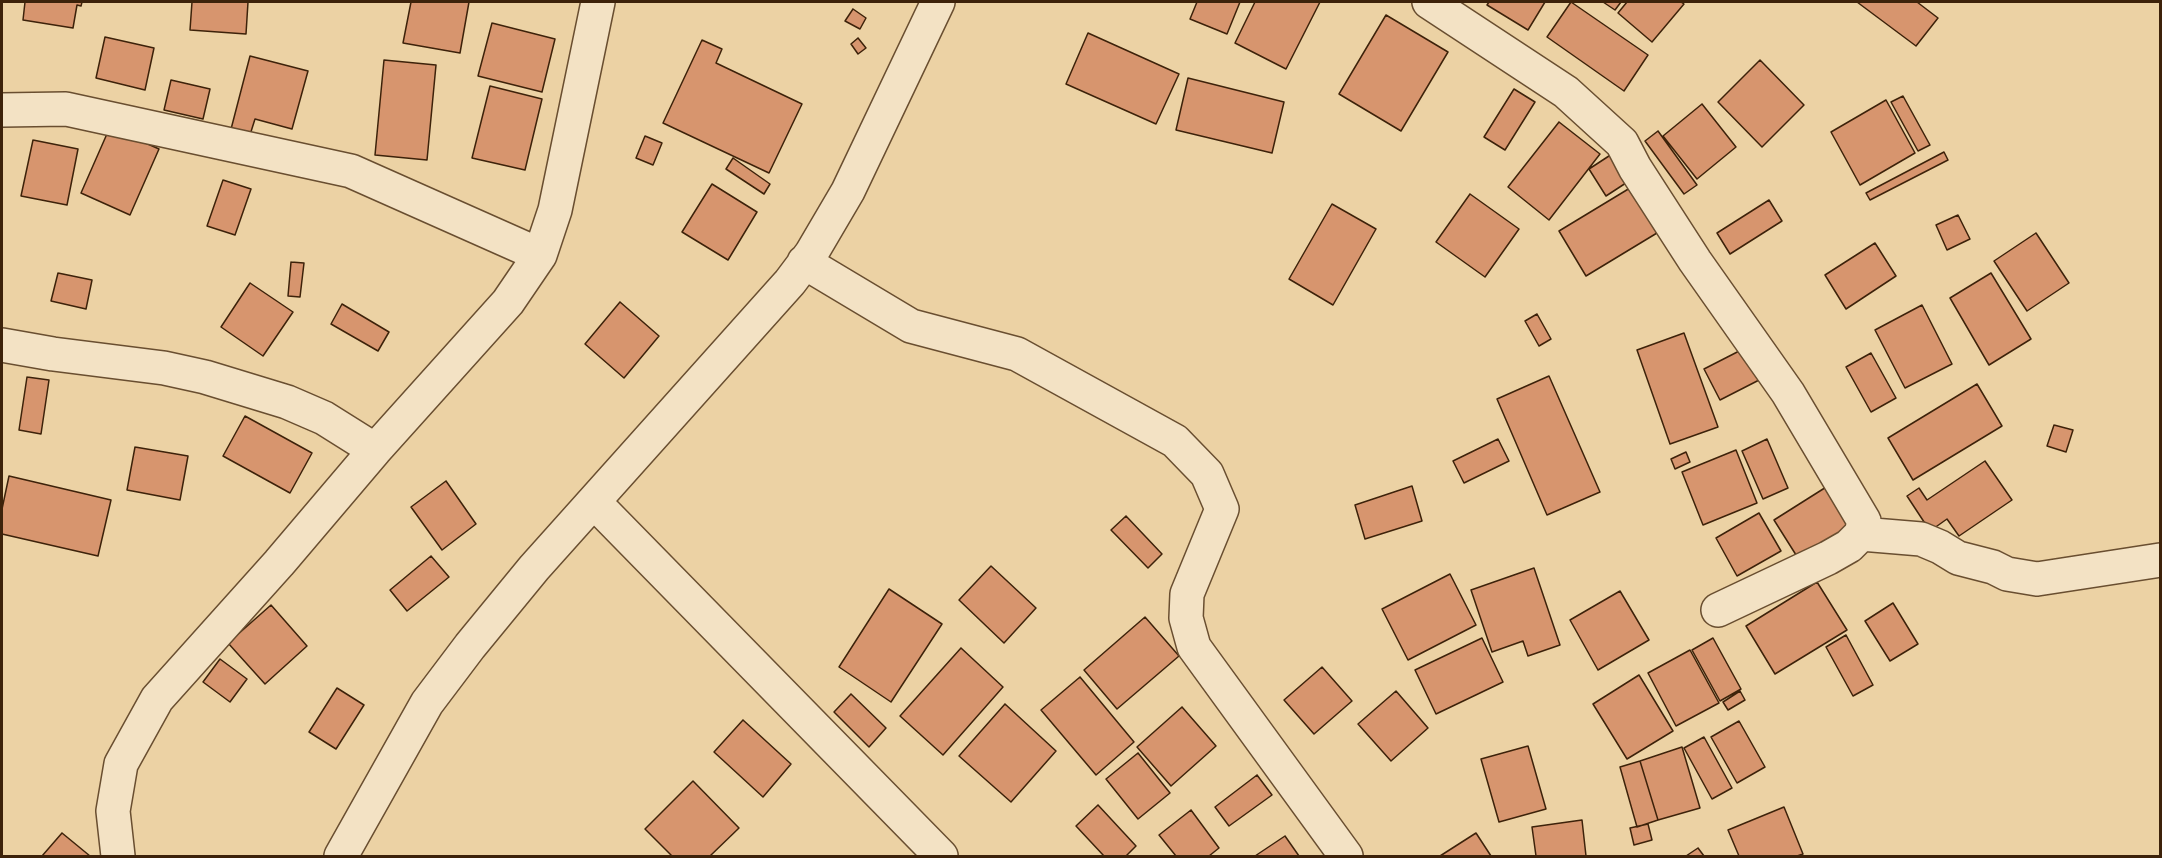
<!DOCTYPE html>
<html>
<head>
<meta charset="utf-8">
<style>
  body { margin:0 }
  #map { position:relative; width:2162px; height:858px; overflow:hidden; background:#ecd2a4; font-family:Alegreya,serif }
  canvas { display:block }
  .frame { position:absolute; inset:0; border:3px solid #3d220a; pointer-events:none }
</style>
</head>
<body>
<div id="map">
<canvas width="2162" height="858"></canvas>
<div class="frame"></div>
</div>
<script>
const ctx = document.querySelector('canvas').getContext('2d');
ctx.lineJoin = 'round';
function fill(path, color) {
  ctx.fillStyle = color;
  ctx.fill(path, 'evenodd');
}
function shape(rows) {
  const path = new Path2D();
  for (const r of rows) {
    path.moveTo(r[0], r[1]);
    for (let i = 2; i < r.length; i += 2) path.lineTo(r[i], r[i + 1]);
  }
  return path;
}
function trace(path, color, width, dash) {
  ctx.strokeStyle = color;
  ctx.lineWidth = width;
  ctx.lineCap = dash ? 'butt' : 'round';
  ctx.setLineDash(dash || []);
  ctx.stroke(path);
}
const building = shape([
  [25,2,82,2,81,6,77,5,73,28,23,20,25,2],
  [192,2,248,2,246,34,190,30,192,2],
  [411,2,469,2,460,53,403,43,411,2],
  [1197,2,1240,2,1227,34,1190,19,1197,2],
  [1255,2,1320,2,1286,69,1235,43,1255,2],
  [1489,2,1545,2,1528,30,1487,5,1489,2],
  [1571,2,1648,55,1624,91,1547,37,1571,2],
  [1603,2,1621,2,1615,10,1603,2],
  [1627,2,1681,2,1684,4,1652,42,1618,13,1627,2],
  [1857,2,1917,2,1938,18,1916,46,1857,2],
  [853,9,866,18,860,29,845,21,853,9],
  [1386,15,1448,52,1401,131,1339,94,1386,15],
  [492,23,555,39,542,92,478,76,492,23],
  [1088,33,1179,74,1156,124,1066,84,1088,33],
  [105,37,154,48,145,90,96,78,105,37],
  [858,38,866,48,858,54,851,44,858,38],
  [702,40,722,49,716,63,802,104,769,173,663,123,702,40],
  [250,56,308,71,292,129,255,119,249,138,230,133,250,56],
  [384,60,436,65,427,160,375,155,384,60],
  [1760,60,1804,105,1762,147,1718,102,1760,60],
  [1188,78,1284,102,1272,153,1176,130,1188,78],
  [171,80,210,89,203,119,164,110,171,80],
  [490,86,542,99,525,170,472,158,490,86],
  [1514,89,1535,102,1505,150,1484,137,1514,89],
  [1903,96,1930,145,1918,151,1891,102,1903,96],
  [1886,100,1915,153,1860,185,1831,132,1886,100],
  [1702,104,1736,147,1697,179,1663,136,1702,104],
  [1559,122,1600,154,1549,220,1508,187,1559,122],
  [110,127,159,149,130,215,81,193,110,127],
  [1658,131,1697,185,1684,194,1645,141,1658,131],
  [645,136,662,143,653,165,636,158,645,136],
  [33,140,78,149,67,205,21,196,33,140],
  [1944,152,1948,160,1870,200,1866,193,1944,152],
  [1612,154,1629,181,1606,196,1589,169,1612,154],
  [733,158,770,184,764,194,726,169,733,158],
  [223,180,251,189,235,235,207,226,223,180],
  [712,184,757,212,728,260,682,232,712,184],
  [1630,188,1657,233,1586,276,1559,231,1630,188],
  [1470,194,1519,229,1485,277,1436,242,1470,194],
  [1769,200,1782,221,1730,254,1717,233,1769,200],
  [1332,204,1376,229,1333,305,1289,279,1332,204],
  [1958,215,1970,239,1947,250,1936,225,1958,215],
  [2036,233,2069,283,2027,311,1994,261,2036,233],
  [1875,243,1896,276,1846,309,1825,275,1875,243],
  [291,262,304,263,300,297,288,296,291,262],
  [58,273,92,280,86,309,51,301,58,273],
  [1991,273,2031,339,1989,365,1950,298,1991,273],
  [250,283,293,312,263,356,221,327,250,283],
  [620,302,659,336,624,378,585,344,620,302],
  [342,304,389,332,378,351,331,324,342,304],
  [1922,305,1952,364,1905,388,1875,330,1922,305],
  [1537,314,1551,339,1539,346,1525,321,1537,314],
  [1684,333,1718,427,1670,444,1637,350,1684,333],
  [1749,346,1765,377,1720,400,1704,369,1749,346],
  [1871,353,1896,398,1871,412,1846,367,1871,353],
  [1549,376,1600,492,1547,515,1497,399,1549,376],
  [27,377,49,380,41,434,19,430,27,377],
  [1977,384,2002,426,1913,480,1888,438,1977,384],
  [245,416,312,453,290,493,223,456,245,416],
  [2054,425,2073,430,2066,452,2047,446,2054,425],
  [1498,439,1509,461,1464,483,1453,461,1498,439],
  [1767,439,1788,488,1763,499,1742,451,1767,439],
  [135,447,188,456,180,500,127,490,135,447],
  [1736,450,1757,503,1703,525,1682,472,1736,450],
  [1686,452,1690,462,1675,469,1671,459,1686,452],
  [1985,461,2012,500,1959,536,1947,519,1930,531,1907,496,1919,488,1927,500,1985,461],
  [9,476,111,500,98,556,2,534,2,509,9,476],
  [446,481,476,524,442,550,411,507,446,481],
  [1831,484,1860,530,1803,566,1774,520,1831,484],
  [1412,486,1422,521,1365,539,1355,505,1412,486],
  [1759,513,1781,551,1737,576,1716,538,1759,513],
  [1126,516,1162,554,1148,568,1111,530,1126,516],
  [431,556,449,577,407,611,390,590,431,556],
  [991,566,1036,608,1004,643,959,600,991,566],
  [1534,568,1560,645,1528,656,1523,641,1492,652,1471,590,1534,568],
  [1450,574,1476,625,1408,660,1382,609,1450,574],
  [1817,582,1847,630,1775,674,1746,626,1817,582],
  [889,589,942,624,891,702,839,667,889,589],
  [1620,591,1649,640,1598,670,1570,620,1620,591],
  [1893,603,1918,644,1890,661,1865,621,1893,603],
  [271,605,307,646,265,684,228,643,271,605],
  [1145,617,1179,656,1117,709,1084,670,1145,617],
  [1846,635,1873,685,1853,696,1826,647,1846,635],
  [1482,638,1503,682,1436,714,1415,670,1482,638],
  [1713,638,1741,689,1720,701,1692,650,1713,638],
  [961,648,1003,687,943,755,900,716,961,648],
  [1690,650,1719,703,1676,726,1648,673,1690,650],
  [220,659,247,679,230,702,203,682,220,659],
  [1322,667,1352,701,1314,734,1284,700,1322,667],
  [1639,675,1673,731,1627,759,1593,704,1639,675],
  [1080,677,1134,742,1096,775,1041,710,1080,677],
  [337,688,364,705,336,749,309,732,337,688],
  [1396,691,1428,728,1391,761,1358,724,1396,691],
  [1740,691,1745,700,1728,710,1723,702,1740,691],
  [851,694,886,728,869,747,834,712,851,694],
  [1005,704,1056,751,1011,802,959,756,1005,704],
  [1182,707,1216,746,1171,786,1137,747,1182,707],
  [743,720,791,764,763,797,714,752,743,720],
  [1739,721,1765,767,1737,783,1711,737,1739,721],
  [1704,737,1732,788,1712,799,1684,748,1704,737],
  [1528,746,1546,809,1499,822,1481,759,1528,746],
  [1682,747,1700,808,1658,820,1640,761,1682,747],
  [1138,753,1170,793,1138,819,1106,779,1138,753],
  [1640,761,1658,820,1637,827,1620,767,1640,761],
  [1257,775,1272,795,1229,826,1215,807,1257,775],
  [693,781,739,828,710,856,672,856,645,829,693,781],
  [1098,805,1136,846,1126,856,1104,856,1076,826,1098,805],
  [1784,807,1803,854,1797,856,1739,856,1728,830,1784,807],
  [1191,810,1219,848,1209,856,1176,856,1159,835,1191,810],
  [1582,820,1586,856,1536,856,1532,827,1582,820],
  [1648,824,1652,840,1634,845,1630,828,1648,824],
  [62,833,90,856,42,856,62,833],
  [1476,833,1491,856,1440,856,1476,833],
  [1285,836,1299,856,1255,856,1285,836],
  [1698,848,1704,856,1686,856,1698,848]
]);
const minor = shape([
  [1429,2,1566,92,1622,143,1635,168,1695,261,1788,393,1864,521,1861,534,1849,546,1828,558,1718,610],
  [2,110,66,109,351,171,540,255],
  [804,262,911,326,1017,354,1175,441,1207,474,1222,509,1187,594,1186,618,1194,647,1346,856],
  [2,345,53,354,164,368,205,377,287,402,324,418,375,450],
  [594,502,941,856],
  [1861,534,1921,539,1940,547,1958,558,1993,567,2007,574,2037,579,2160,560],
  [118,856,113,811,121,764,157,699,279,563,375,450,508,302,540,255,555,210,598,2],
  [341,856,427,703,470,646,534,568,790,282,811,254,848,191,938,2]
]);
fill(building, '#d7956e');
trace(building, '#3d220a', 1.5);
trace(minor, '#694e30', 36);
trace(minor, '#f3e2c4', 33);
</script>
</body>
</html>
